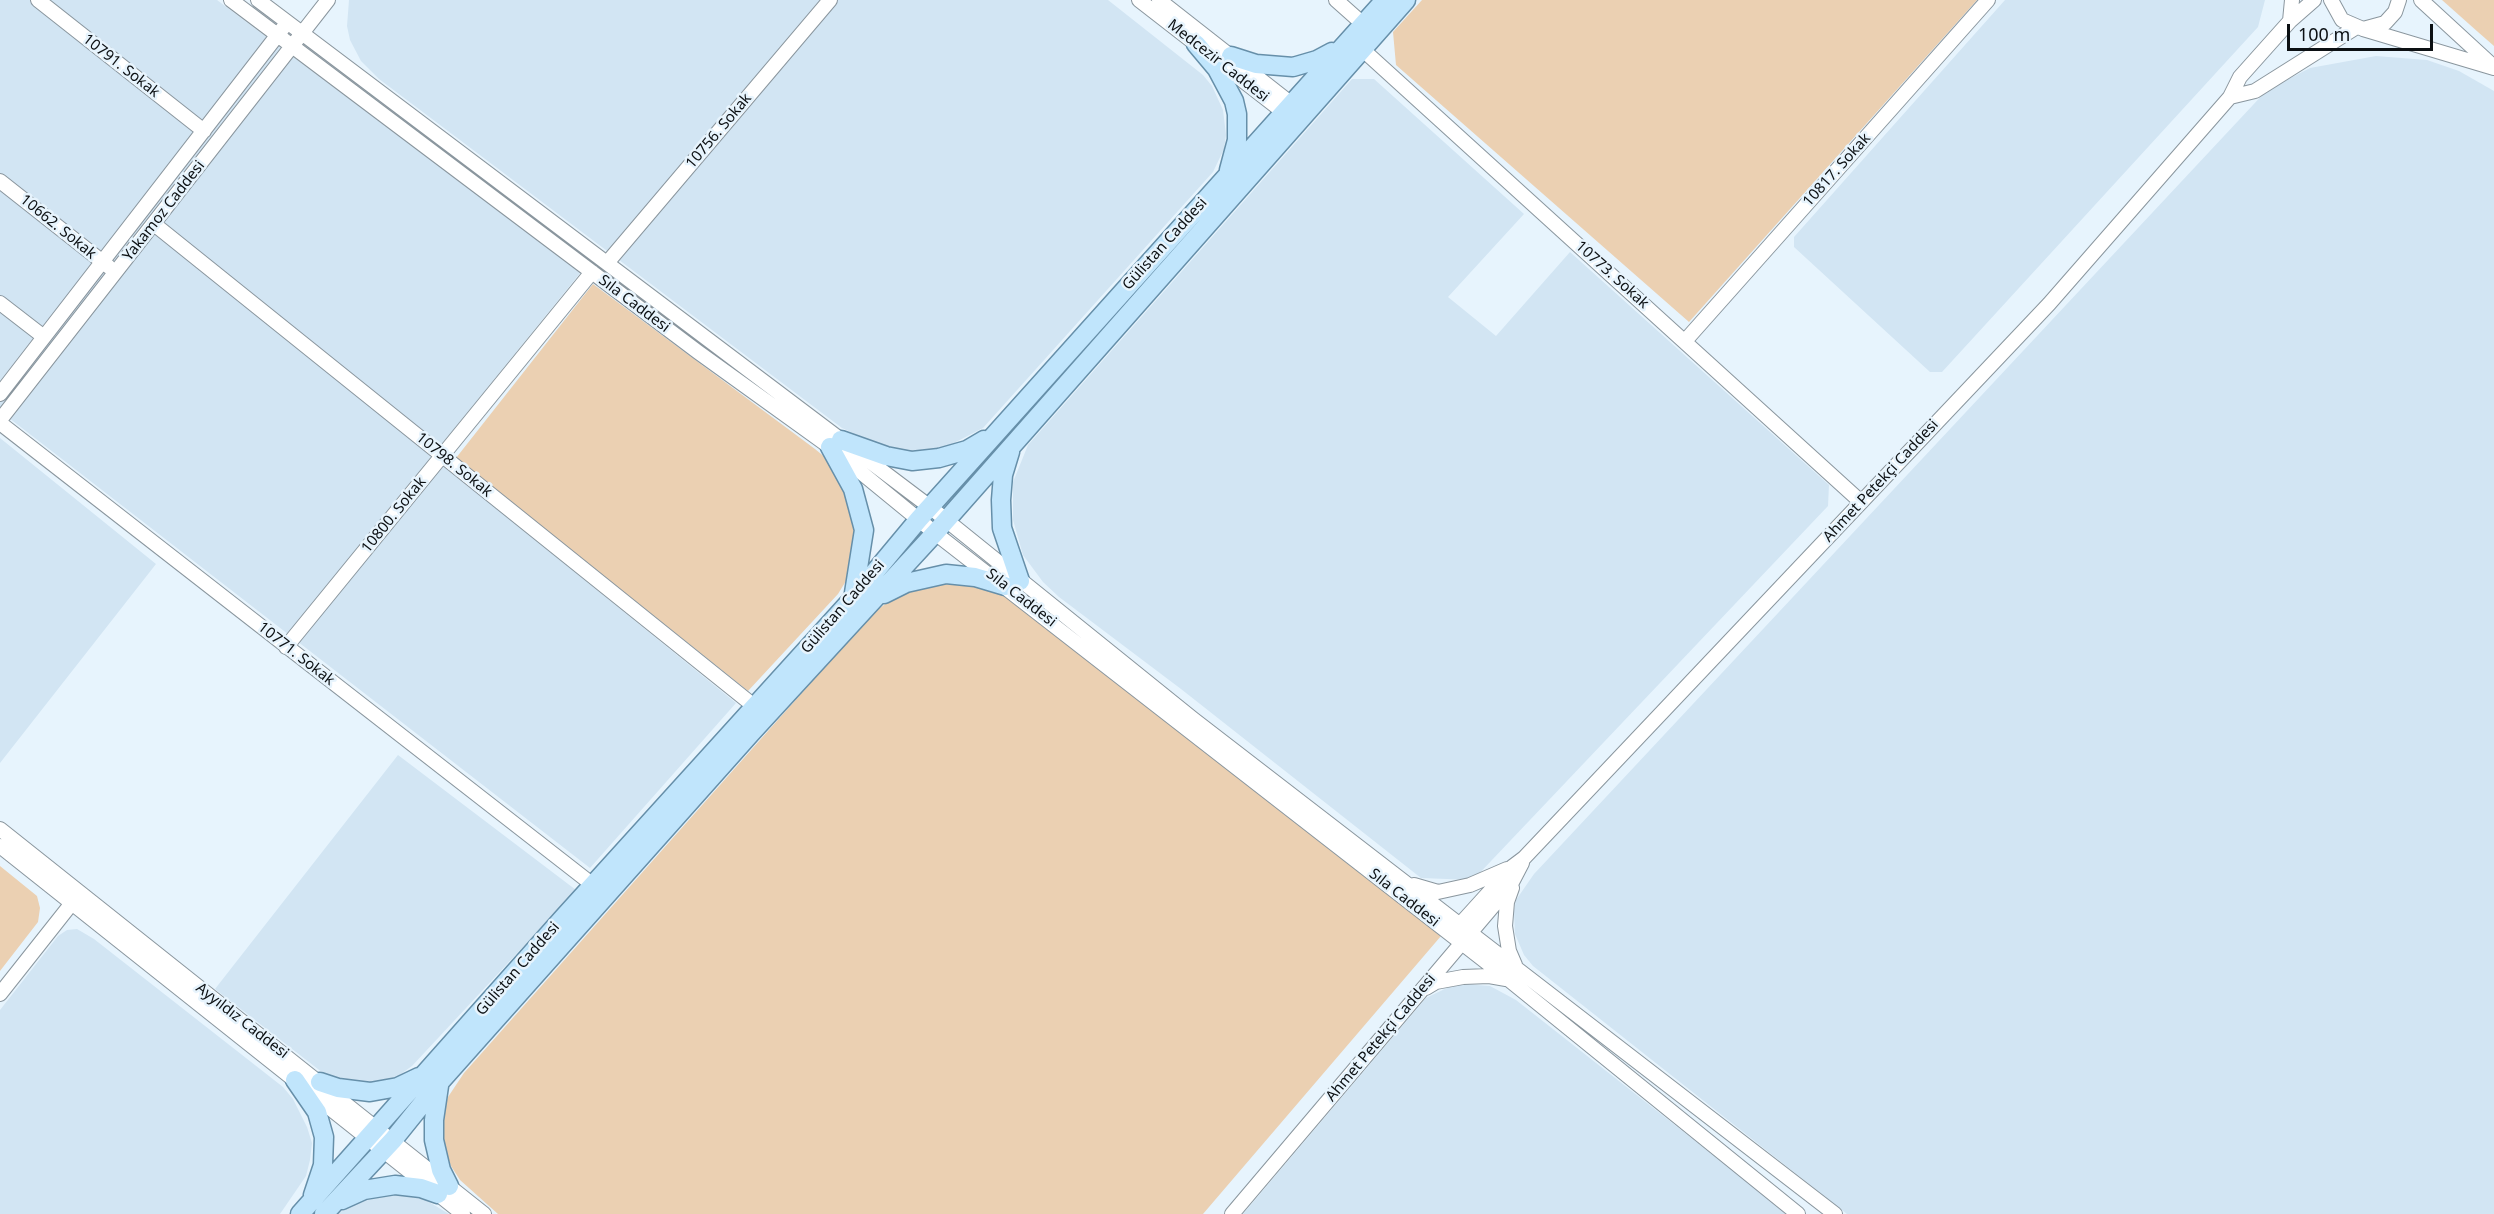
<!DOCTYPE html>
<html>
<head>
<meta charset="utf-8">
<style>
  body { margin:0 }
  #map { position:relative; width:2494px; height:1214px; overflow:hidden; background:#e7f4fd; font-family:"Noto Sans",sans-serif }
  canvas { display:block }
  .scale { position:absolute; left:2287px; top:24px; width:146px; height:27px; box-sizing:border-box; border:3px solid #0c1013; border-top:0; padding-left:8px; font-size:18px; line-height:21px; white-space:nowrap; color:#0c1013; -webkit-text-stroke:4px #e7f4fd; paint-order:stroke }
</style>
</head>
<body>
<div id="map">
<canvas width="2494" height="1214"></canvas>
<div class="scale">100 m</div>
</div>
<script>
const ctx = document.querySelector('canvas').getContext('2d');
ctx.lineJoin = 'round';
function fill(path, color) {
  ctx.fillStyle = color;
  ctx.fill(path, 'evenodd');
}
function shape(rows) {
  const path = new Path2D();
  for (const r of rows) {
    path.moveTo(r[0], r[1]);
    for (let i = 2; i < r.length; i += 2) path.lineTo(r[i], r[i + 1]);
  }
  return path;
}
function trace(path, color, width, dash) {
  ctx.strokeStyle = color;
  ctx.lineWidth = width;
  ctx.lineCap = dash ? 'butt' : 'round';
  ctx.setLineDash(dash || []);
  ctx.stroke(path);
}
function write(font, color, halo, rows, align = 'center') {
  ctx.font = font + ' "Noto Sans",sans-serif';
  ctx.lineWidth = 5;
  ctx.setLineDash([]);
  ctx.textBaseline = 'middle';
  ctx.strokeStyle = halo;
  ctx.fillStyle = color;
  for (const [text, x, y, turn = 0] of rows) {
    ctx.save();
    ctx.translate(x, y);
    ctx.rotate((+turn || 0) * Math.PI / 180);
    ctx.textAlign = isNaN(turn) ? turn : align;
    if (halo) ctx.strokeText(text, 0, 0);
    ctx.fillText(text, 0, 0);
    ctx.restore();
  }
}
const built = shape([
  [0,0,217,0,581,272,432,456,736,703,590,868,0,411],
  [349,0,1108,0,1203,75,1212,86,1223,110,1226,135,1224,149,1213,172,983,428,948,446,934,450,904,452,887,449,842,428,379,79,361,61,350,40,347,26],
  [2005,0,2265,0,2258,27,1942,372,1930,372,1794,247,1794,237],
  [2376,56,2427,60,2459,71,2494,91,2494,1214,1847,1214,1533,966,1524,955,1515,934,1514,911,1516,900,1534,874,2267,90,2310,68],
  [1352,79,1374,79,1524,214,1448,297,1496,336,1570,252,1829,485,1828,506,1473,880,1421,878,1181,689,1059,597,1043,582,1023,555,1013,520,1013,482,1028,445],
  [0,438,156,564,0,763],
  [398,755,576,890,412,1066,398,1076,368,1084,338,1079,323,1073,215,989],
  [77,929,94,939,283,1087,293,1099,307,1127,312,1143,310,1160,306,1176,280,1214,0,1214,0,1010,58,936,67,930],
  [1463,984,1490,986,1516,1000,1788,1214,1243,1214,1426,998,1451,986],
  [389,1192,419,1196,449,1214,337,1214,359,1199]
]);
const green = shape([
  [1422,0,1977,0,1689,322,1396,65,1393,32],
  [2442,0,2494,0,2494,46,2478,32],
  [593,284,815,449,832,463,842,480,856,520,849,576,838,594,748,691,456,458],
  [962,581,999,592,1014,601,1441,936,1203,1214,498,1214,460,1180,451,1166,446,1152,443,1137,444,1109,448,1097,464,1073,872,614,896,596,921,585],
  [0,866,37,896,40,908,38,922,0,971]
]);
const minor = shape([
  [38,0,204,131],
  [231,0,698,352,830,447,935,533,1508,979,1798,1214],
  [258,0,930,507,1193,719,1835,1214],
  [1139,0,1291,118],
  [1159,0,1298,109],
  [1336,0,1363,24],
  [2331,0,2342,20,2363,29,2385,23,2395,12,2399,0],
  [2421,0,2494,67],
  [2290,21,2292,0],
  [2363,29,2494,68],
  [1362,49,1861,502],
  [2230,97,2255,91,2355,28],
  [0,181,109,267],
  [154,224,754,706],
  [607,263,830,0],
  [0,303,44,337],
  [1685,341,1988,0],
  [0,394,283,28],
  [0,420,328,0],
  [0,423,593,885],
  [286,647,592,272],
  [0,829,484,1214],
  [0,846,463,1214],
  [1414,885,1438,892,1470,885,1507,869],
  [1512,888,1507,902,1505,926,1509,951,1515,965],
  [1454,931,1512,867,1524,858,2049,304,2230,97,2240,77,2290,21,2314,0],
  [1426,988,1436,982,1463,977,1489,976,1506,979],
  [0,994,72,903],
  [1232,1214,1510,886,1522,863]
]);
const major = shape([
  [1196,44,1217,69,1234,101,1237,114,1237,140,1229,170],
  [1231,56,1256,64,1293,67,1317,60,1332,52],
  [841,440,886,456,912,461,939,458,967,450,984,440],
  [830,447,853,489,864,530,854,593],
  [1010,452,1003,475,1001,500,1002,528,1020,581],
  [884,594,906,583,946,574,975,577,1005,586],
  [295,1080,317,1112,324,1137,323,1165,313,1195],
  [320,1082,338,1088,370,1092,398,1087,419,1077],
  [439,1086,434,1120,434,1140,441,1170,449,1186],
  [342,1200,364,1190,395,1185,421,1188,438,1194],
  [300,1214,563,918,854,597,919,519,1385,0],
  [324,1214,393,1140,439,1083,751,733,935,533,1406,0]
]);
const streetNames = [
  ["Medcezir Caddesi",1218,61,38],
  ["10791. Sokak",121,66,38],
  ["10756. Sokak",719,131,-50],
  ["10817. Sokak",1837,170,-48],
  ["Yakamoz Caddesi",164,211,-52],
  ["10662. Sokak",58,227,39],
  ["Gülistan Caddesi",1165,244,-48],
  ["10773. Sokak",1612,275,42],
  ["Sıla Caddesi",634,304,37],
  ["10798. Sokak",454,465,39],
  ["Ahmet Petekçi Caddesi",1881,481,-47],
  ["10800. Sokak",394,515,-51],
  ["Sıla Caddesi",1021,598,38],
  ["Gülistan Caddesi",843,607,-49],
  ["10771. Sokak",296,654,38],
  ["Sıla Caddesi",1404,898,38],
  ["Gülistan Caddesi",518,969,-49],
  ["Ayyıldız Caddesi",242,1021,38],
  ["Ahmet Petekçi Caddesi",1381,1038,-50]
];
fill(built, '#d2e5f3');
fill(green, '#ebd0b2');
trace(minor, '#8a969e', 16);
trace(major, '#668fa9', 21);
trace(minor, '#fff', 14);
trace(major, '#c0e5fc', 18);
write('15px', '#0c1013', '#e7f4fd', streetNames);
</script>
</body>
</html>
